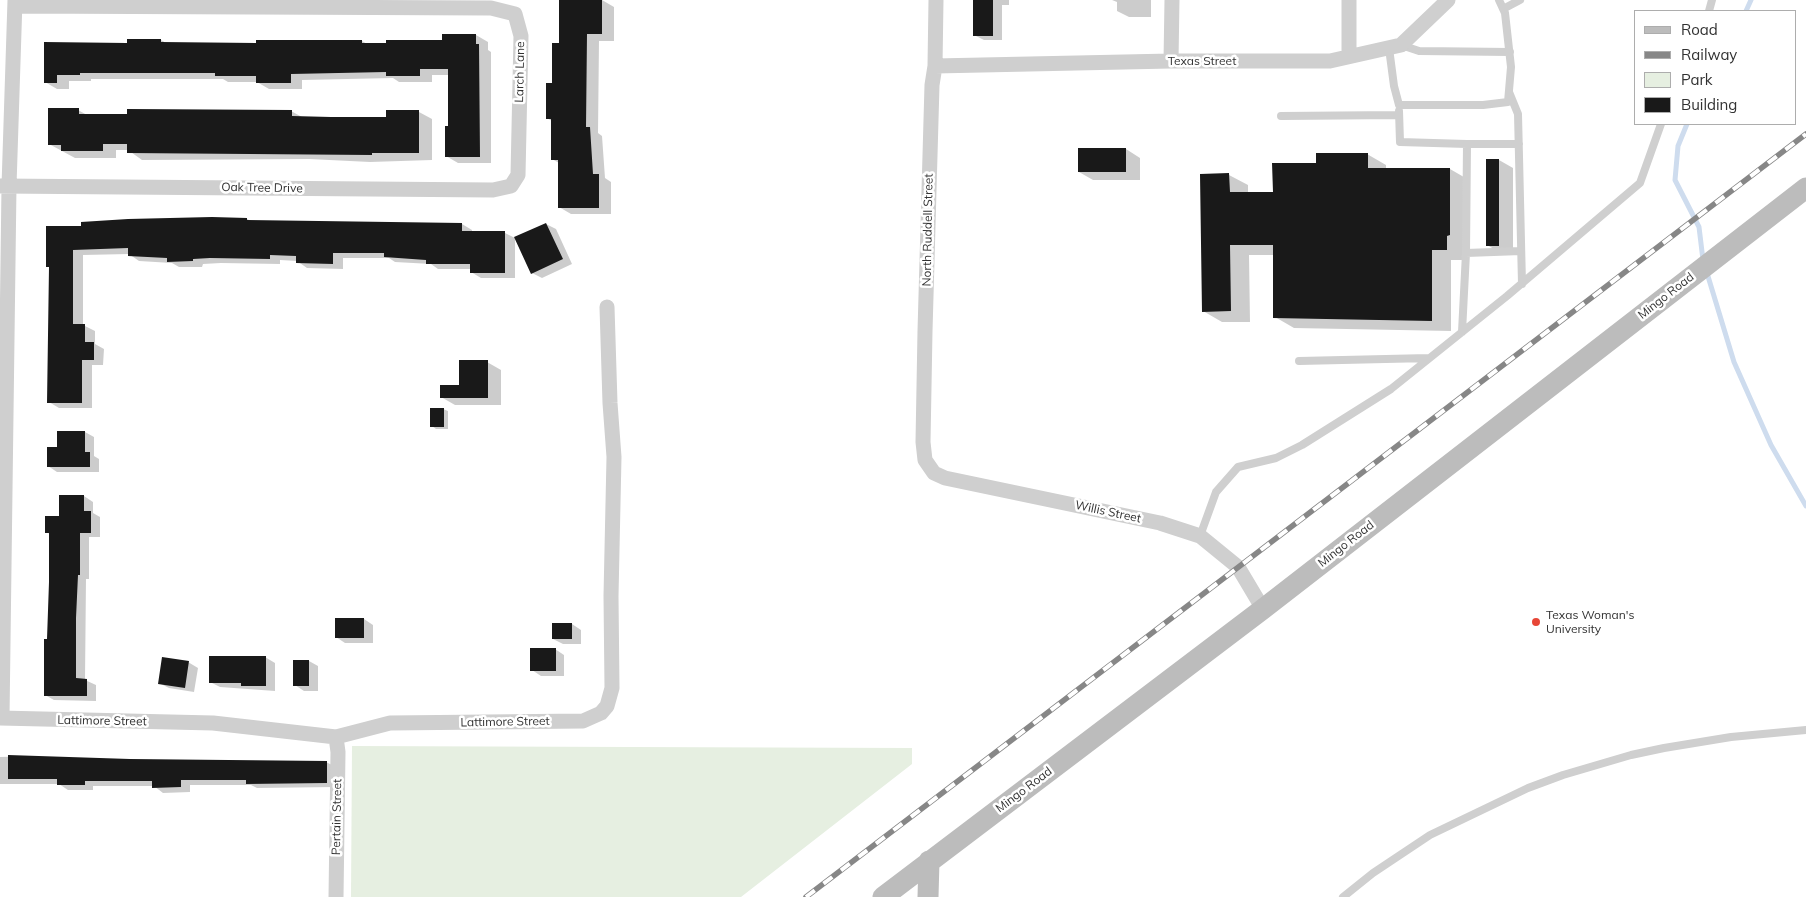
<!DOCTYPE html>
<html>
<head>
<meta charset="utf-8">
<style>
  body { margin:0 }
  #map { position:relative; width:1806px; height:897px; overflow:hidden; background:#fff; font-family:Mulish,sans-serif }
  canvas { display:block }
  .legend { position:absolute; left:1634px; top:10px; width:162px; height:115px; box-sizing:border-box; background:#fff; border:1px solid #adadad; margin:0; padding:6px 9px; list-style:none; font-size:15px; color:#323232 }
  .legend li { display:flex; align-items:center; gap:10px; height:25px }
  .legend b { width:25px; border:1px solid #adadad }
</style>
</head>
<body>
<div id="map">
<canvas width="1806" height="897"></canvas>
<ul class="legend">
<li><b style="height:6px;background:#bcbcbc"></b>Road</li>
<li><b style="height:6px;background:#878787"></b>Railway</li>
<li><b style="height:14px;background:#e6efe1"></b>Park</li>
<li><b style="height:14px;background:#191919"></b>Building</li>
</ul>
</div>
<script>
const ctx = document.querySelector('canvas').getContext('2d');
ctx.lineJoin = 'round';
function fill(path, color) {
  ctx.fillStyle = color;
  ctx.fill(path, 'evenodd');
}
function shape(rows) {
  const path = new Path2D();
  for (const r of rows) {
    path.moveTo(r[0], r[1]);
    for (let i = 2; i < r.length; i += 2) path.lineTo(r[i], r[i + 1]);
  }
  return path;
}
function trace(path, color, width, dash) {
  ctx.strokeStyle = color;
  ctx.lineWidth = width;
  ctx.lineCap = dash ? 'butt' : 'round';
  ctx.setLineDash(dash || []);
  ctx.stroke(path);
}
function write(font, color, halo, rows, align = 'center') {
  ctx.font = font + ' Mulish,sans-serif';
  ctx.lineWidth = 5;
  ctx.setLineDash([]);
  ctx.textBaseline = 'middle';
  ctx.strokeStyle = halo;
  ctx.fillStyle = color;
  for (const [text, x, y, turn = 0] of rows) {
    ctx.save();
    ctx.translate(x, y);
    ctx.rotate((+turn || 0) * Math.PI / 180);
    ctx.textAlign = isNaN(turn) ? turn : align;
    if (halo) ctx.strokeText(text, 0, 0);
    ctx.fillText(text, 0, 0);
    ctx.restore();
  }
}
const green = shape([
  [352,746,912,748,912,764,741,897,351,897]
]);
const shadow = shape([
  [560,0,602,0,614,7,614,41,599,41,598,133,602,136,605,178,611,182,611,214,571,214,559,207,559,163,552,159,552,121,547,118,560,44],
  [973,0,1009,0,1009,5,1002,5,1002,40,984,40,974,35],
  [1112,0,1151,0,1151,17,1129,17,1117,11,1117,2],
  [476,35,488,42,488,50,491,52,491,163,458,163,446,156,449,127,449,75,432,75,432,82,399,82,393,78,302,80,302,89,269,89,257,82,228,82,223,79,91,79,91,81,69,81,69,89,57,89,45,82,45,43,129,44,161,40,166,43,257,44,362,41,367,44,443,41],
  [78,110,87,115,291,111,302,117,387,118,387,112,419,112,432,119,432,160,370,162,309,159,142,160,128,150,116,150,116,158,75,158,49,144],
  [1126,149,1140,158,1140,180,1093,180,1079,172],
  [1367,154,1386,165,1386,169,1450,169,1469,180,1466,260,1451,260,1451,331,1294,328,1275,317,1275,255,1249,255,1250,322,1222,322,1203,311,1229,175,1248,185,1248,193,1274,193,1317,164],
  [1499,160,1513,168,1513,253,1501,253,1487,245],
  [247,219,251,221,462,224,472,230,472,233,505,233,515,238,515,278,481,278,471,272,471,269,438,269,431,264,395,262,389,258,343,258,343,269,307,268,297,261,280,260,280,264,221,263,203,264,202,267,179,267,172,263,139,261,129,254,83,255,83,325,95,331,95,344,104,349,103,365,92,365,92,408,59,408,49,402,50,268,47,266,47,228],
  [546,224,556,229,572,264,542,278,532,273],
  [487,362,501,370,501,405,455,405,441,397,460,386],
  [443,409,448,411,448,429,436,429,432,426],
  [85,432,94,437,94,456,99,459,99,472,57,472,48,466,59,448],
  [84,496,93,502,93,513,100,517,100,537,89,537,89,579,86,579,85,680,96,685,96,701,54,700,45,695,49,640,50,534,46,532],
  [364,619,373,625,373,643,345,643,336,637],
  [572,624,581,630,581,644,563,644,553,639],
  [555,649,564,655,564,676,541,676,532,670],
  [265,657,275,663,275,691,220,687,210,682],
  [309,661,318,666,318,691,304,691,295,685],
  [188,662,198,668,194,692,169,688,159,683],
  [38,756,42,759,326,762,336,767,336,787,257,788,251,785,190,785,190,792,163,793,154,786,93,786,93,790,68,790,59,784,0,784,0,757]
]);
const stream = shape([
  [1746,11,1751,0],
  [1687,124,1678,146,1675,180,1699,227,1703,260],
  [1707,273,1734,362,1771,445,1806,506]
]);
const building = shape([
  [559,0,602,0,602,34,587,34,586,127,590,127,593,174,599,174,599,208,558,208,558,160,551,160,551,119,546,119,546,83,552,83,552,43,559,43],
  [973,0,993,0,993,36,973,36],
  [442,34,476,34,476,44,479,44,480,157,445,157,445,126,448,126,448,69,420,69,420,76,386,76,386,72,291,74,291,83,256,83,256,76,215,76,215,73,80,73,80,75,57,75,57,83,44,83,44,42,127,43,127,39,161,39,161,42,256,43,256,40,362,40,362,43,386,43,386,40,442,40],
  [48,108,79,108,79,114,127,114,127,109,292,110,292,116,331,117,386,117,386,110,419,110,419,153,372,153,372,155,127,153,127,144,103,144,103,151,61,151,61,145,48,145],
  [1078,148,1126,148,1126,172,1078,172],
  [1316,153,1368,153,1368,168,1450,168,1450,235,1447,236,1447,250,1432,250,1432,321,1273,318,1273,245,1230,245,1231,311,1202,312,1200,174,1229,173,1230,192,1273,192,1272,163,1316,163],
  [1486,159,1499,159,1499,246,1486,246],
  [212,217,247,218,247,220,462,223,462,231,505,231,505,273,470,273,470,264,426,264,426,260,384,257,384,253,333,253,333,264,296,263,296,256,270,255,270,259,210,258,193,259,193,261,167,262,167,258,128,256,128,248,73,250,73,324,85,324,85,342,94,342,94,360,82,360,82,403,47,403,49,267,46,267,46,226,81,226,81,222,128,219],
  [546,223,563,259,531,274,514,237],
  [459,360,488,360,488,398,440,398,440,385,459,385],
  [430,408,444,408,444,427,430,427],
  [57,431,85,431,85,452,90,452,90,467,47,467,47,447,57,447],
  [59,495,84,495,84,511,91,511,91,533,80,533,80,575,78,575,76,618,76,678,87,679,87,696,44,696,44,639,47,639,49,582,49,533,45,533,45,516,59,516],
  [335,618,364,618,364,638,335,638],
  [552,623,572,623,572,639,552,639],
  [530,648,556,648,556,671,530,671],
  [209,656,266,656,266,686,241,686,241,683,209,683],
  [162,657,189,661,185,688,158,684],
  [293,660,309,660,309,686,293,686],
  [8,755,130,759,327,761,327,783,246,784,246,780,181,780,181,787,152,788,152,781,85,781,85,785,57,785,57,779,8,779]
]);
const lane = shape([
  [1503,9,1520,0],
  [1709,11,1712,0],
  [1401,45,1419,51,1510,52],
  [1389,48,1394,86,1399,105,1483,105,1508,102,1511,67,1505,13,1499,0],
  [1509,92,1518,114,1522,284],
  [1399,111,1400,142,1467,144],
  [1281,116,1399,115],
  [1466,253,1521,251],
  [1462,332,1466,253,1467,144,1519,144],
  [1299,361,1429,358],
  [1200,536,1216,492,1238,467,1276,458,1302,445,1391,389,1507,296,1640,183,1661,124],
  [1343,897,1373,873,1430,835,1528,788,1563,775,1631,755,1664,748,1731,737,1806,730]
]);
const street = shape([
  [936,0,935,66,932,85,925,331,923,442,925,460,934,473,945,478,1160,523,1200,536,1238,567,1263,609],
  [1349,0,1349,56],
  [1171,61,1172,0],
  [935,66,1171,61,1330,61,1401,45,1448,0],
  [0,186,493,190,511,186,518,175,521,36,515,14,491,8,15,6],
  [0,718,213,723,336,737,390,723,583,721,601,713,607,706,612,688,611,596,614,457,610,403,607,307],
  [2,718,9,186,15,0],
  [336,737,338,752,336,897]
]);
const secondary = shape([
  [883,897,1263,609,1806,188],
  [928,897,929,861]
]);
const rail = shape([
  [806,897,1806,134]
]);
const markers = [
  [1536,622,5,"#e74637"]
];
const streetNames = [
  ["Texas Street",1202,61],
  ["Larch Lane",520,72,-89],
  ["Oak Tree Drive",262,188,1],
  ["North Ruddell Street",928,230,-89],
  ["Mingo Road",1666,296,-38],
  ["Willis Street",1108,512,12],
  ["Mingo Road",1346,544,-38],
  ["Lattimore Street",102,721,1],
  ["Lattimore Street",505,722,-1],
  ["Mingo Road",1024,790,-37],
  ["Pertain Street",337,817,-89]
];
const poiNames = [
  ["Texas Woman's",1546,615],
  ["University",1546,629]
];
fill(green, '#e6efe1');
fill(shadow, '#0003');
trace(stream, '#cedcee', 5);
fill(building, '#191919');
trace(lane, '#cfcfcf', 8);
trace(street, '#cfcfcf', 15);
trace(secondary, '#bcbcbc', 21);
trace(rail, '#878787', 5.5);
trace(rail, '#fff', 4, [11]);
for (const [x, y, r, color] of markers) {
  const dot = new Path2D();
  dot.arc(x, y, r, 0, 2 * Math.PI);
  ctx.fillStyle = color;
  ctx.fill(dot);
  trace(dot, '#fff', 2);
}
write('12px', '#323232', '#fff', streetNames);
write('12px', '#323232', '#fff', poiNames, 'left');
</script>
</body>
</html>
